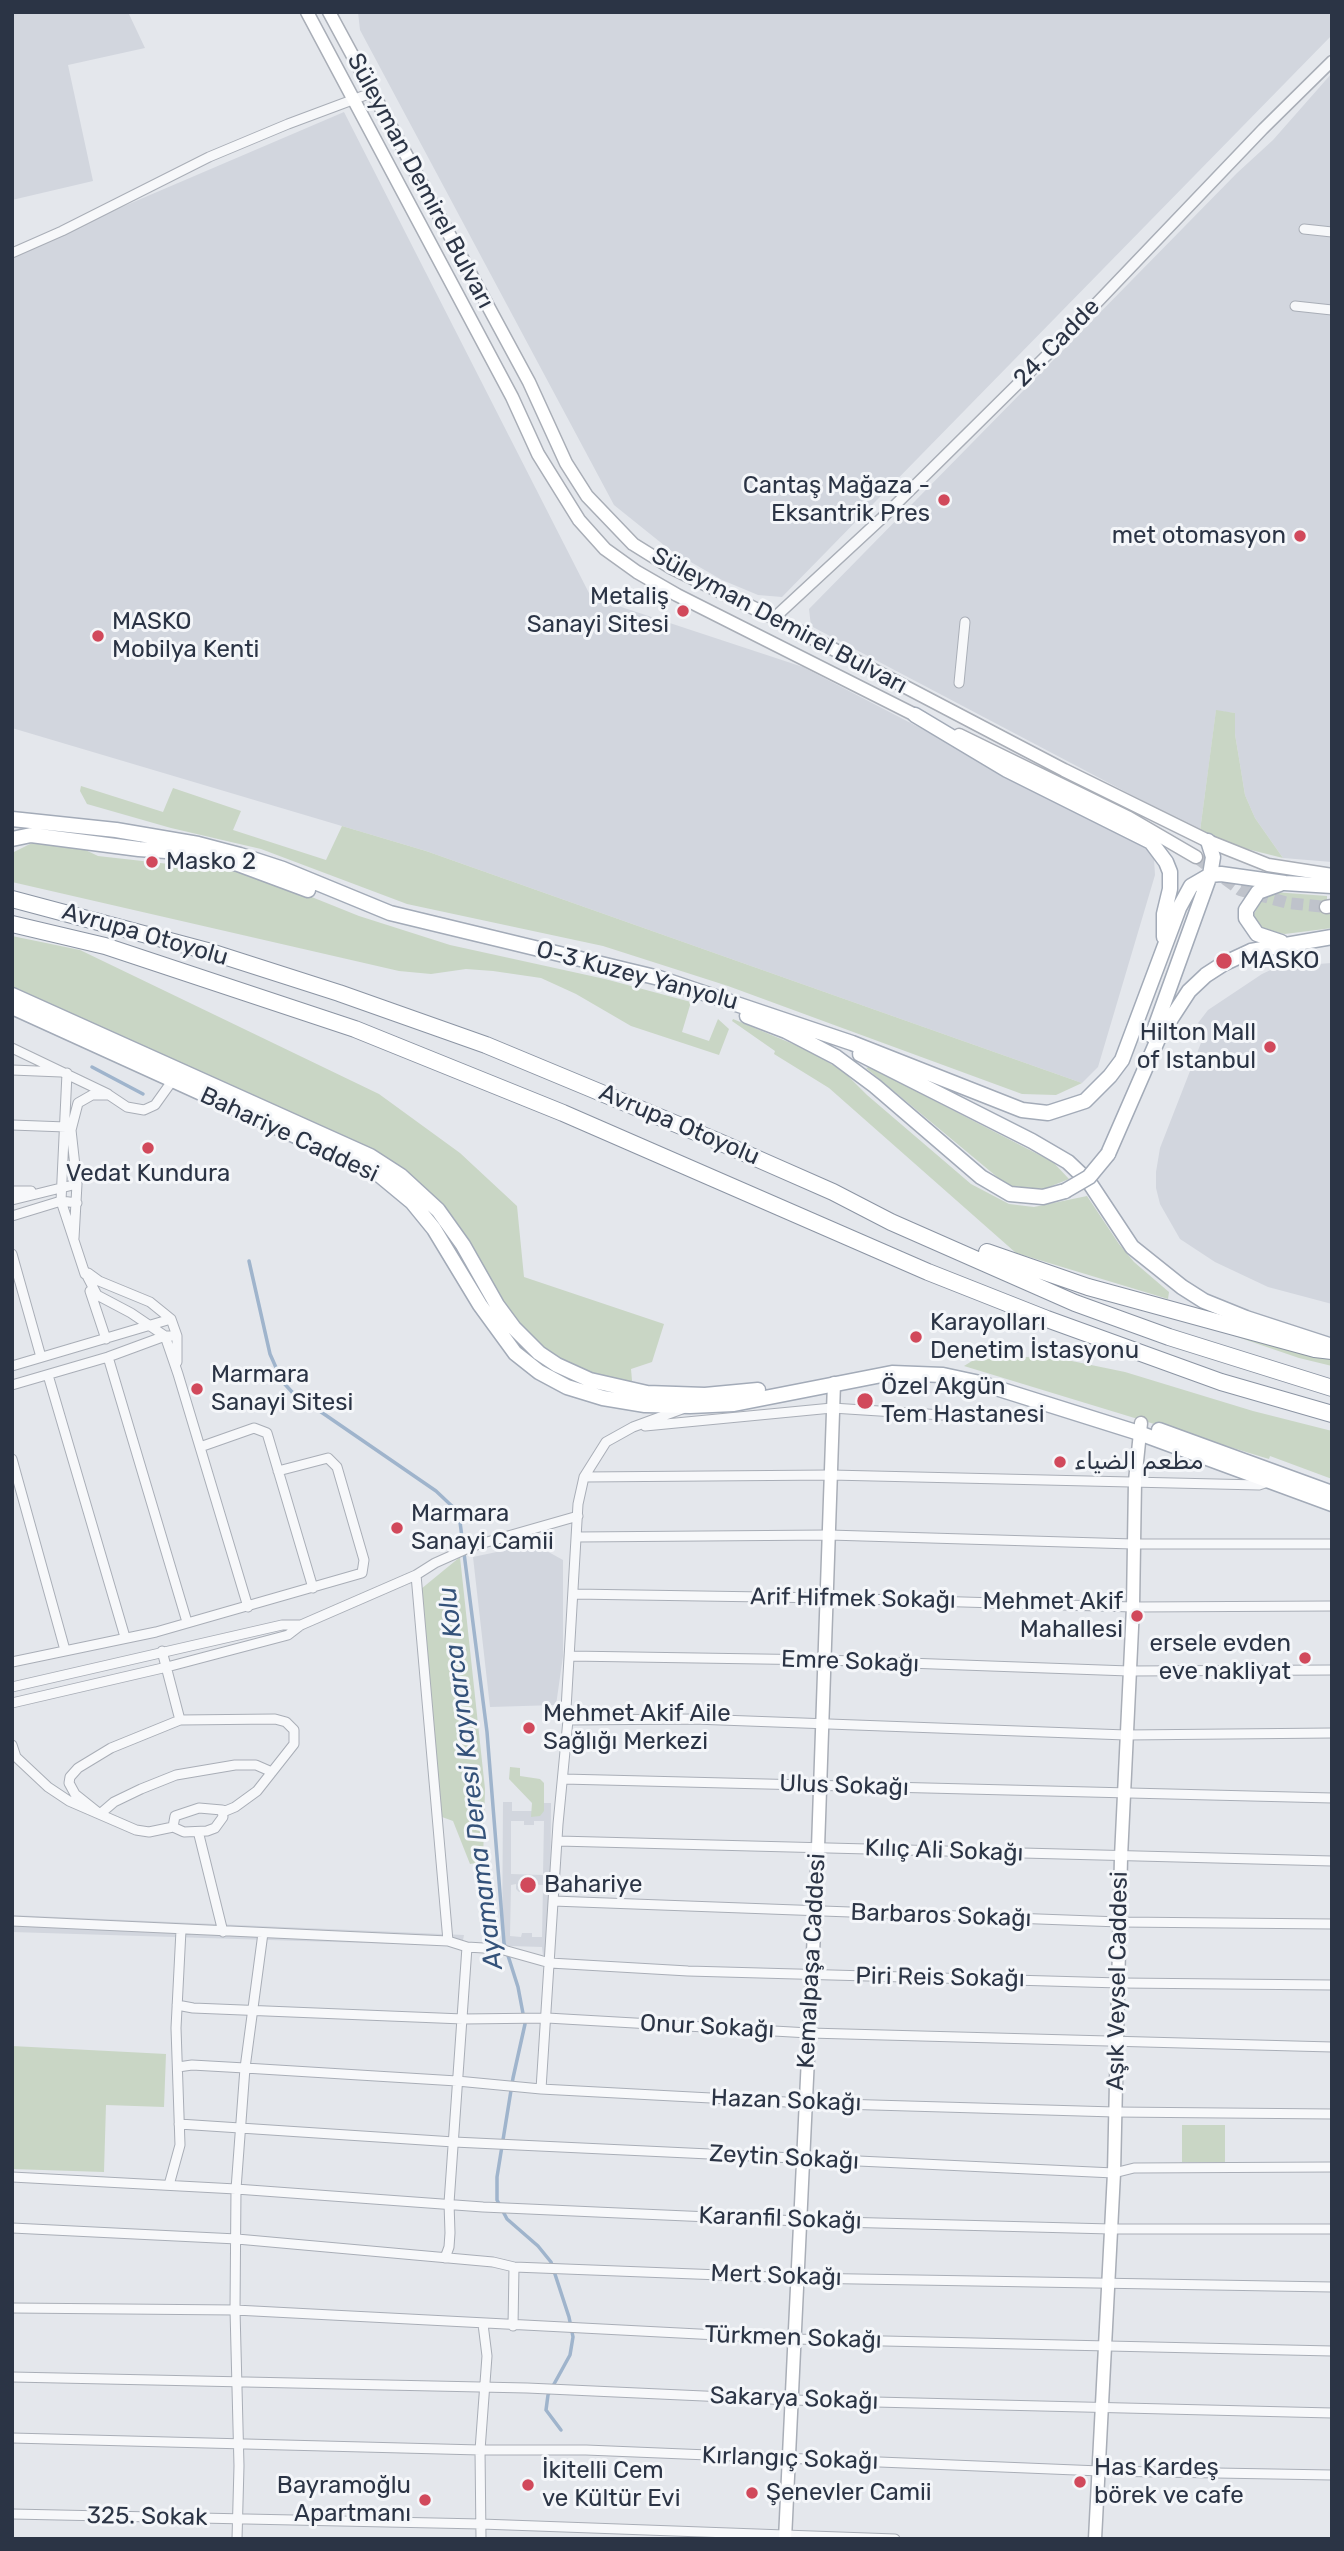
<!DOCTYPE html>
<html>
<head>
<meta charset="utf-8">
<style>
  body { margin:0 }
  #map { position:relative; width:1344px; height:2551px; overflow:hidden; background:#e4e7ec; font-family:Rubik,sans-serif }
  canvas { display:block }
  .frame { position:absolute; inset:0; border:14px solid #2b3445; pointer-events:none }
</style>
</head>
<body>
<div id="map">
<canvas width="1344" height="2551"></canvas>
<div class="frame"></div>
</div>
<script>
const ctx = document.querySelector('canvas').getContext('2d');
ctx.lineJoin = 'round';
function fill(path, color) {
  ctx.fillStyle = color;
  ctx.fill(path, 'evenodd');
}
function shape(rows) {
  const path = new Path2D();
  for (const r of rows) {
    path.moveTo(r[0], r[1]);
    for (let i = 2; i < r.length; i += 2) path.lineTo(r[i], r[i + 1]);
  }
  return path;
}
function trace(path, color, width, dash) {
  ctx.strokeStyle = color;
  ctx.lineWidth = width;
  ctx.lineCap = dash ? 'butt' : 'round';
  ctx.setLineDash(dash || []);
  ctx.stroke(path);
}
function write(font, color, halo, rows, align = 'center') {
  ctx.font = font + ' Rubik,"Noto Naskh Arabic",sans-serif';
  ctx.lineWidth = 6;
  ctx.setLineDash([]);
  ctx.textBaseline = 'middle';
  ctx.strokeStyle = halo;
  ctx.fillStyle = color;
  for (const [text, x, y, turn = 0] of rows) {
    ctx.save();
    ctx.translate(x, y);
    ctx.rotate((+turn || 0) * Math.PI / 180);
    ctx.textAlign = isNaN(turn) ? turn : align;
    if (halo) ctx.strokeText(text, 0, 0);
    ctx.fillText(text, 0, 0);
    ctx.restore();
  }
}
const built = shape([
  [12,12,128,12,145,48,68,65,93,181,12,200],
  [358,12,1332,12,1332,35,782,597,758,595,722,580,670,550,614,505,360,30],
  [1332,73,1332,862,1283,858,1255,818,1245,795,1235,734,1235,713,1216,711,1200,831,811,626,809,609,1237,173,1273,140],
  [344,112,591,597,803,667,1149,847,1154,859,1155,875,1098,1067,1082,1083,426,851,12,728,12,254],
  [1332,963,1332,1304,1268,1287,1215,1262,1180,1239,1160,1204,1156,1188,1156,1172,1160,1148,1206,1030,1198,1023,1208,1010,1262,974,1277,967],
  [534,1544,563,1560,563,1656,556,1705,490,1707,473,1557],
  [503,1802,512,1802,512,1811,544,1811,544,1803,551,1803,550,1955,543,1955,542,1947,510,1946,510,1955,502,1955],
  [511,1821,524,1821,524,1825,534,1825,534,1821,544,1821,543,1875,511,1874],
  [516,1884,516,1889,519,1892,524,1889,524,1884,543,1885,542,1937,532,1937,532,1933,522,1933,521,1937,510,1936,511,1885],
  [12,1915,464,1935,462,1946,12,1932]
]);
const green = shape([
  [1216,710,1235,713,1235,734,1245,795,1255,818,1283,858,1247,849,1200,831],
  [81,786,163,812,173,788,241,811,233,830,326,860,342,826,426,851,1082,1083,1056,1095,1022,1094,728,986,603,946,407,904,261,849,171,828,87,804,80,791],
  [32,843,77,846,98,856,169,864,193,861,237,867,359,916,450,945,605,979,691,1002,682,1032,709,1041,718,1019,729,1029,719,1055,631,1026,576,994,541,978,493,971,466,969,431,974,399,971,12,882,12,853],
  [1274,892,1327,896,1327,912,1332,913,1332,928,1285,934,1264,930,1257,924,1254,914,1261,901],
  [12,936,80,950,379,1094,460,1153,517,1206,524,1277,664,1324,652,1362,631,1369,633,1392,554,1376,523,1353,486,1273,454,1218,414,1180,24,994,12,986],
  [733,1019,810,1051,844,1072,867,1095,971,1184,1009,1204,1034,1207,1087,1196,1119,1244,1134,1262,1169,1292,1168,1299,1016,1253,829,1088,774,1054,775,1051,732,1021],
  [869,1067,1053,1162,1069,1179,1044,1189,1008,1186,866,1068],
  [1132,1301,1332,1357,1332,1366,1299,1358],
  [1013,1356,1067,1360,1125,1372,1253,1411,1332,1431,1332,1479,1270,1456,1269,1459,964,1366,972,1361],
  [460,1557,485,1789,483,1862,470,1864,453,1821,442,1817,421,1589],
  [510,1767,520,1768,520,1776,540,1779,544,1783,544,1811,540,1816,531,1817,532,1803,509,1779],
  [12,2046,166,2054,164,2107,106,2105,104,2172,12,2169],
  [1182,2125,1225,2125,1225,2162,1182,2162]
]);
const stream = shape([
  [92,1067,143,1094],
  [249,1261,270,1354,282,1381,292,1392,436,1491,454,1508,460,1522,487,1732,504,1943,518,1987,525,2024,513,2078,497,2177,497,2200,507,2219,538,2246,551,2262,569,2317,573,2337,570,2355,548,2395,546,2410,561,2430]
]);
const secondaryTunnel = shape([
  [1196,857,1240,890,1288,903,1326,907]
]);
const minor = shape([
  [1304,229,1332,232],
  [12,253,62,231,209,157,288,124,371,93],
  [1295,306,1332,310],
  [959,683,965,622],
  [12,1048,108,1094],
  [12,1070,61,1072],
  [67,1073,61,1201,85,1274],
  [12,1125,66,1127],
  [12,1191,31,1191],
  [12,1200,77,1184],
  [12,1216,61,1201,77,1203],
  [74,1238,77,1184,71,1130,78,1103,92,1095,109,1095,127,1107,144,1110,155,1105,175,1077],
  [12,1254,41,1357],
  [84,1270,97,1295,131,1313,165,1336,178,1374,248,1607],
  [88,1273,99,1281,150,1302,171,1319,177,1336,177,1362],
  [90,1291,106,1339],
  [108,1357,187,1622],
  [12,1366,171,1319],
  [48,1375,125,1637],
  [12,1385,108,1357,165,1336,177,1336],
  [645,1426,832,1408,958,1416,1032,1415,1043,1403],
  [200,1447,254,1428,267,1433,313,1588],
  [12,1459,65,1650],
  [584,1477,831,1475,1259,1485,1268,1482],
  [577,1537,829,1535,1133,1544,1332,1544],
  [416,1575,448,1941],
  [574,1594,828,1598,1133,1607,1332,1606],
  [162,1651,180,1720,111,1748,78,1768,70,1777,69,1783,75,1794,100,1814,114,1802,141,1789,176,1775,235,1765,256,1765,272,1772],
  [570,1656,824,1660,1129,1671,1332,1670],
  [12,1662,156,1632,362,1573,364,1560,337,1467,328,1458,278,1471],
  [12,1687,282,1625,301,1625],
  [12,1703,167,1667,288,1635,301,1625,416,1575,435,1563,473,1546,578,1516],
  [180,1720,275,1719,286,1722,294,1730,294,1744,257,1791,235,1807,223,1812],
  [568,1720,694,1719,1126,1735,1332,1733],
  [12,1745,16,1757,48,1787,69,1801,136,1830,149,1832,173,1827],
  [563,1779,1332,1798],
  [199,1808,222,1810,223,1817,215,1828,207,1831,184,1832,173,1827,175,1816,199,1808],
  [201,1832,199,1835,223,1932],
  [558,1841,1332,1861],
  [553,1901,1120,1922,1332,1924],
  [12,1921,448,1941,467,1947,500,1949,550,1963,688,1971,1120,1983,1332,1985],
  [177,2005,193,2008,463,2019,547,2018,809,2033,1332,2047],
  [178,2067,192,2065,245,2068,457,2081,541,2089,805,2103,1115,2112,1332,2114],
  [541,2089,558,1824,568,1720,566,1709,578,1504,584,1477,606,1442,633,1427,682,1409],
  [179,2124,454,2142,1114,2173,1134,2168,1332,2167],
  [12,2177,236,2189,483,2207,800,2221,1111,2229,1332,2229],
  [169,2185,180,2145,176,2028,181,1930],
  [12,2228,237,2239,493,2262,514,2267,798,2278,1332,2287],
  [445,2258,449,2247,450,2233,449,2203,467,1947],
  [12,2308,235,2310,795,2339,1332,2351],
  [513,2326,514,2267],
  [12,2377,527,2388,792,2400,1332,2413],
  [12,2438,480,2450,586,2450,1100,2471,1332,2475],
  [12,2514,481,2524,895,2539],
  [237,2539,239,2466,235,2310,236,2189,245,2068,263,1933],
  [481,2539,480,2450,487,2356,483,2324]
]);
const tertiary = shape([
  [774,618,881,519,1047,355,1263,129,1332,61]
]);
const secondary = shape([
  [307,12,512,397,538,454,579,520,605,549,637,572,677,595,923,719],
  [329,12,529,382,566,463,587,496,633,544,670,567,774,618,1064,770,1208,841,1268,865,1332,875],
  [959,735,1129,818,1196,857],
  [1326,907,1332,906],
  [785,2539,818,1848,834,1383],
  [1095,2539,1114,2173,1121,1857,1133,1607,1135,1481,1141,1423]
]);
const primary = shape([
  [915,715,1007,770,1151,842,1166,862,1170,872,1170,889,1164,914,1164,937],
  [12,819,116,830,198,844,240,855,283,869,390,913,659,978,852,1043,1022,1110,1048,1113,1085,1101,1110,1076,1122,1060,1179,908,1191,886,1210,875,1221,874,1285,883,1332,886],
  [12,839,31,835,139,849,193,853,238,864,308,890],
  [1280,884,1258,892,1246,910,1246,918,1257,934,1281,942],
  [12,995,370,1156,401,1176,438,1210,463,1245,497,1305,514,1328,539,1353,557,1365,590,1380,647,1393,705,1395,758,1390],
  [12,1007,377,1173,412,1202,434,1229,480,1305,515,1353,539,1372,567,1387,603,1398,645,1405,690,1406,734,1404,892,1373,943,1375,980,1383,1139,1433,1332,1504],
  [747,1016,786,1031,836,1057,875,1086,981,1177,1010,1194,1043,1197,1065,1191],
  [1152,1036,1210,875,1213,857,1208,841],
  [860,1054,1032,1141,1068,1162,1089,1182,1132,1247,1182,1287,1204,1301,1246,1318,1332,1346],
  [1108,1154,1159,1037,1189,991,1206,975,1223,964,1251,951,1332,937],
  [1159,1430,1332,1493]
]);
const motorway = shape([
  [12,899,211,952,339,993,486,1045,717,1141,833,1192,891,1222,1075,1303,1169,1337,1332,1388],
  [12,924,105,946,355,1029,563,1113,928,1272,1047,1319,1221,1382,1332,1414],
  [987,1252,1088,1287,1315,1349,1332,1351]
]);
const primaryBridge = shape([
  [1065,1191,1089,1177,1108,1154]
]);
const markers = [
  [944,500,7,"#d1495b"],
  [1300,536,7,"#d1495b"],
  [683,611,7,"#d1495b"],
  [98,636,7,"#d1495b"],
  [152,862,7,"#d1495b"],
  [1224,961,9,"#d1495b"],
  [1270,1047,7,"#d1495b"],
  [148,1148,7,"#d1495b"],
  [916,1337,7,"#d1495b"],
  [197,1389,7,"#d1495b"],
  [865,1401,9,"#d1495b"],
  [1060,1462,7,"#d1495b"],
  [397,1528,7,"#d1495b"],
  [1137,1616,7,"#d1495b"],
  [1305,1658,7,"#d1495b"],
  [529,1728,7,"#d1495b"],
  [528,1885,9,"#d1495b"],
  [1080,2482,7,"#d1495b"],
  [528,2485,7,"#d1495b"],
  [752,2493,7,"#d1495b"],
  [425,2500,7,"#d1495b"]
];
const streetNames = [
  ["Süleyman Demirel Bulvarı",420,181,62],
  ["24. Cadde",1057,343,-46],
  ["Süleyman Demirel Bulvarı",779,621,28],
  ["Avrupa Otoyolu",145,935,16],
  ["O-3 Kuzey Yanyolu",637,976,15],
  ["Avrupa Otoyolu",679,1125,23],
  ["Bahariye Caddesi",289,1135,25],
  ["Arif Hifmek Sokağı",853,1599,1],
  ["Emre Sokağı",850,1662,2],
  ["Ulus Sokağı",844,1786,2],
  ["Kılıç Ali Sokağı",944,1851,2],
  ["Barbaros Sokağı",941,1916,2],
  ["Kemalpaşa Caddesi",812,1961,-87],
  ["Piri Reis Sokağı",940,1978,1],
  ["Aşık Veysel Caddesi",1118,1981,-89],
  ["Onur Sokağı",707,2027,3],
  ["Hazan Sokağı",786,2101,2],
  ["Zeytin Sokağı",784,2158,3],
  ["Karanfil Sokağı",780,2219,2],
  ["Mert Sokağı",776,2276,2],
  ["Türkmen Sokağı",793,2338,2],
  ["Sakarya Sokağı",794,2399,2],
  ["Kırlangıç Sokağı",790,2459,2],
  ["325. Sokak",147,2517,1]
];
const poiNames = [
  ["Cantaş Mağaza -",930,486,"right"],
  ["Eksantrik Pres",930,514,"right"],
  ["met otomasyon",1286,536,"right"],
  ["Metaliş",669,597,"right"],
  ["Sanayi Sitesi",669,625,"right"],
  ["MASKO",112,622],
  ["Mobilya Kenti",112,650],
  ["Masko 2",166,862],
  ["MASKO",1240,961],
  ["Hilton Mall",1256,1033,"right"],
  ["of Istanbul",1256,1061,"right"],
  ["Vedat Kundura",148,1174,"center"],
  ["Karayolları",930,1323],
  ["Denetim İstasyonu",930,1351],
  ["Marmara",211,1375],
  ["Sanayi Sitesi",211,1403],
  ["Özel Akgün",881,1387],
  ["Tem Hastanesi",881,1415],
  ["مطعم الضياء",1074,1462],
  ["Marmara",411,1514],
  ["Sanayi Camii",411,1542],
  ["Mehmet Akif",1123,1602,"right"],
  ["Mahallesi",1123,1630,"right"],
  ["ersele evden",1291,1644,"right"],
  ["eve nakliyat",1291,1672,"right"],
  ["Mehmet Akif Aile",543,1714],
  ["Sağlığı Merkezi",543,1742],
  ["Bahariye",544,1885],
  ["Has Kardeş",1094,2468],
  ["börek ve cafe",1094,2496],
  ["İkitelli Cem",542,2471],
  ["ve Kültür Evi",542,2499],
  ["Bayramoğlu",411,2486,"right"],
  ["Apartmanı",411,2514,"right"],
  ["Şenevler Camii",766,2493]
];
const waterNames = [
  ["Ayamama Deresi Kaynarca Kolu",471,1778,-97]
];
fill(built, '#d2d6de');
fill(green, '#c9d6c5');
trace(stream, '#9fb4cc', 3.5);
trace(secondaryTunnel, '#bfc3cb', 12, [12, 6]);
trace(minor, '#a9aeb7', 11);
trace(tertiary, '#a9aeb7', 13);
trace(secondary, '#a9aeb7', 15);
trace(primary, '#a3abb8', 17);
trace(motorway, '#8b94a3', 18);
trace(minor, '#f7f8fa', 9);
trace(tertiary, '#f7f8fa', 10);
trace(secondary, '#fff', 12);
trace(primary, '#fff', 14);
trace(motorway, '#fff', 16);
trace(primaryBridge, '#a3abb8', 17, []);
trace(primaryBridge, '#fff', 14);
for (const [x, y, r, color] of markers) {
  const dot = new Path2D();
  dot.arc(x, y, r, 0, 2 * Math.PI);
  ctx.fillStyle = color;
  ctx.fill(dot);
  trace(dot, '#f4f6f9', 2.5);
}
write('24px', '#2b3445', '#f4f6f9', streetNames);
write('24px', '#2b3445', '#f4f6f9', poiNames, 'left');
write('italic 26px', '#34527a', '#f4f6f9', waterNames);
</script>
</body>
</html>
